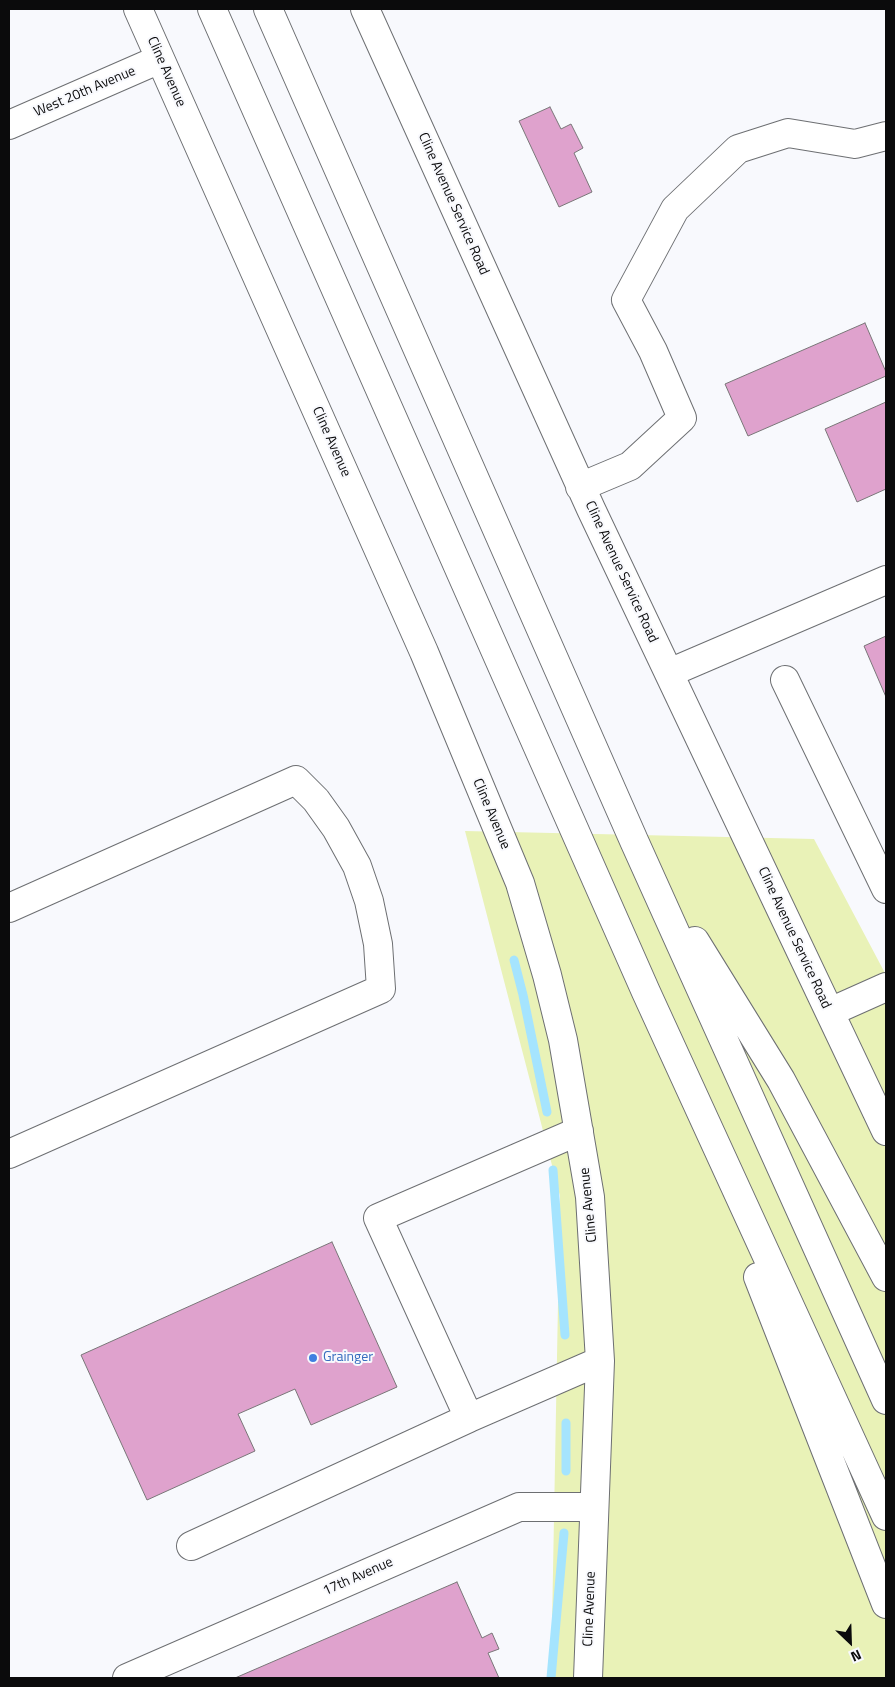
<!DOCTYPE html>
<html>
<head>
<meta charset="utf-8">
<style>
  body { margin:0 }
  #map { position:relative; width:895px; height:1687px; overflow:hidden; background:#f8f9fd; font-family:"Titillium Web",sans-serif }
  canvas { display:block }
  .frame { position:absolute; inset:0; border:10px solid #0b0b0c; pointer-events:none }
  .north { position:absolute; left:825px; top:1617px; width:50px; height:50px; -webkit-text-stroke:4px #f8f9fd; paint-order:stroke; rotate:156deg; font-size:14px; font-weight:700; line-height:20px; text-align:center; color:#0b0b0c }
  .north::after { content:''; display:block; margin:auto; width:18px; height:22px; background:#0b0b0c; clip-path:polygon(50% 0,100% 100%,50% 72%,0 100%) }
</style>
</head>
<body>
<div id="map">
<canvas width="895" height="1687"></canvas>
<div class="frame"></div>
<div class="north">N</div>
</div>
<script>
const ctx = document.querySelector('canvas').getContext('2d');
ctx.lineJoin = 'round';
function fill(path, color) {
  ctx.fillStyle = color;
  ctx.fill(path, 'evenodd');
}
function shape(rows) {
  const path = new Path2D();
  for (const r of rows) {
    path.moveTo(r[0], r[1]);
    for (let i = 2; i < r.length; i += 2) path.lineTo(r[i], r[i + 1]);
  }
  return path;
}
function trace(path, color, width, dash) {
  ctx.strokeStyle = color;
  ctx.lineWidth = width;
  ctx.lineCap = dash ? 'butt' : 'round';
  ctx.setLineDash(dash || []);
  ctx.stroke(path);
}
function write(font, color, halo, rows, align = 'center') {
  ctx.font = font + ' "Titillium Web",sans-serif';
  ctx.lineWidth = 4;
  ctx.setLineDash([]);
  ctx.textBaseline = 'middle';
  ctx.strokeStyle = halo;
  ctx.fillStyle = color;
  for (const [text, x, y, turn = 0] of rows) {
    ctx.save();
    ctx.translate(x, y);
    ctx.rotate((+turn || 0) * Math.PI / 180);
    ctx.textAlign = isNaN(turn) ? turn : align;
    if (halo) ctx.strokeText(text, 0, 0);
    ctx.fillText(text, 0, 0);
    ctx.restore();
  }
}
const green = shape([
  [465,831,814,839,886,975,886,1678,551,1678,560,1196]
]);
const stream = shape([
  [514,960,523,995,547,1112],
  [553,1170,565,1335],
  [566,1423,566,1471],
  [551,1678,564,1533]
]);
const building = shape([
  [550,107,561,129,571,124,583,148,574,153,592,192,559,207,519,121,550,107],
  [865,323,886,372,886,376,748,436,725,384,865,323],
  [886,402,886,489,857,502,825,429,886,402],
  [886,636,886,697,864,646,886,636],
  [332,1242,397,1387,311,1425,295,1389,238,1414,255,1451,147,1500,81,1355,332,1242],
  [457,1582,482,1638,492,1633,499,1649,488,1653,499,1678,235,1678,457,1582]
]);
const minor = shape([
  [138,9,424,652,520,883,547,975,563,1040,590,1197,600,1361,588,1678],
  [365,9,591,509,886,1131],
  [9,125,160,59],
  [580,487,630,466,682,418,653,351,626,300,675,209,738,149,788,133,855,144,886,136],
  [669,673,886,580],
  [785,680,886,889],
  [9,908,296,780,316,800,336,828,357,866,369,901,378,944,381,989,9,1154],
  [830,1012,886,987],
  [579,1131,378,1218,469,1418,600,1361],
  [191,1546,469,1418],
  [127,1678,519,1507,594,1507]
]);
const highway = shape([
  [212,9,646,992,886,1516],
  [268,9,635,843,886,1400],
  [695,941,781,1080,886,1277],
  [758,1277,886,1604]
]);
const markers = [
  [313,1358,5,"#3f7fe0"]
];
const streetNames = [
  ["Cline Avenue",166,72,66],
  ["West 20th Avenue",85,92,-23],
  ["Cline Avenue Service Road",453,204,66],
  ["Cline Avenue",331,442,66],
  ["Cline Avenue Service Road",621,572,65],
  ["Cline Avenue",491,814,67],
  ["Cline Avenue Service Road",794,938,65],
  ["Cline Avenue",589,1205,-96],
  ["17th Avenue",358,1577,-24],
  ["Cline Avenue",590,1609,-88]
];
const shopNames = [
  ["Grainger",323,1358]
];
fill(green, '#e9f2b7');
trace(stream, '#a5e4fe', 9);
fill(building, '#dfa2cd');
trace(building, '#797678', 1);
trace(minor, '#6d6f72', 30);
trace(highway, '#6d6f72', 30);
trace(minor, '#fff', 28);
trace(highway, '#fff', 28);
for (const [x, y, r, color] of markers) {
  const dot = new Path2D();
  dot.arc(x, y, r, 0, 2 * Math.PI);
  ctx.fillStyle = color;
  ctx.fill(dot);
  trace(dot, '#f8f9fd', 2);
}
write('14px', '#0b0b0c', '#f8f9fd', streetNames);
write('14px', '#366cbe', '#f8f9fd', shopNames, 'left');
</script>
</body>
</html>
